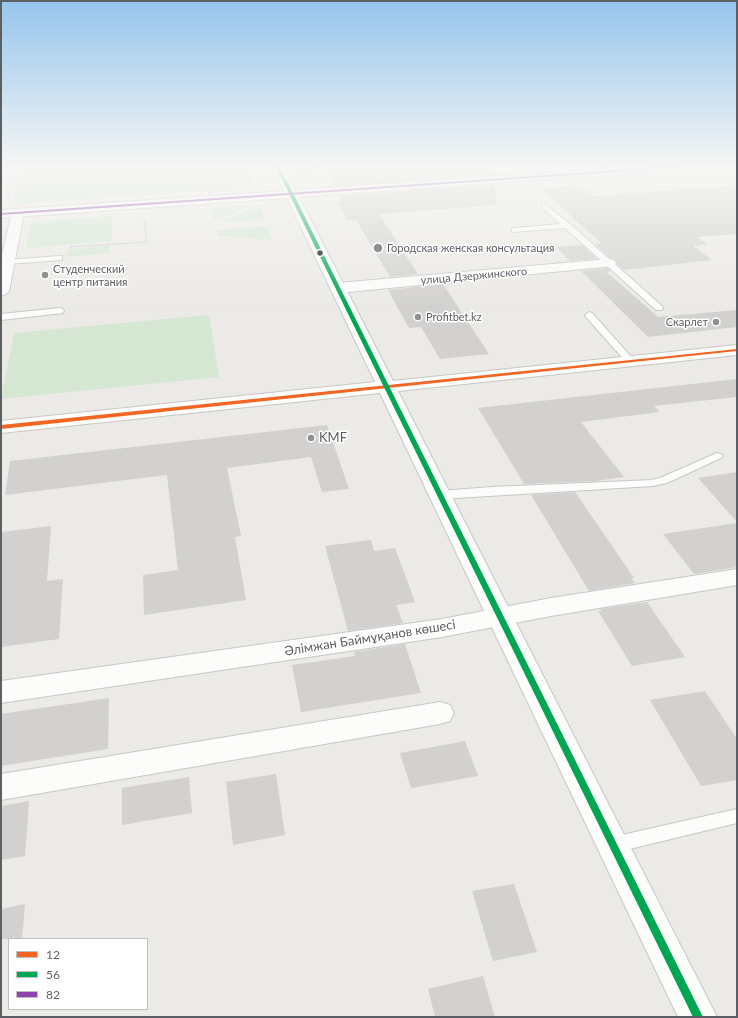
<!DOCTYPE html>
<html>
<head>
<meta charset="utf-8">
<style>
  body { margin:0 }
  #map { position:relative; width:738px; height:1018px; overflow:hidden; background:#eceae6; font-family:Lato,sans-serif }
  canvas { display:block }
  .frame { position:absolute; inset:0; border:2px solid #5c6064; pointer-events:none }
  .legend { position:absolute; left:8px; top:938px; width:140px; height:72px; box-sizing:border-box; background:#fff; border:1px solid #bebfc1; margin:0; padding:5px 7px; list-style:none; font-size:12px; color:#5c6064 }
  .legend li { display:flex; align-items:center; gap:8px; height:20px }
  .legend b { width:20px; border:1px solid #bebfc1 }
</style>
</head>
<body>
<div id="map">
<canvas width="738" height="1018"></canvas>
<div class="frame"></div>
<ul class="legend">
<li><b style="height:5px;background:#f26522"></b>12</li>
<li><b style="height:5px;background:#00a651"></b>56</li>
<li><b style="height:5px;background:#8e44ad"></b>82</li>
</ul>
</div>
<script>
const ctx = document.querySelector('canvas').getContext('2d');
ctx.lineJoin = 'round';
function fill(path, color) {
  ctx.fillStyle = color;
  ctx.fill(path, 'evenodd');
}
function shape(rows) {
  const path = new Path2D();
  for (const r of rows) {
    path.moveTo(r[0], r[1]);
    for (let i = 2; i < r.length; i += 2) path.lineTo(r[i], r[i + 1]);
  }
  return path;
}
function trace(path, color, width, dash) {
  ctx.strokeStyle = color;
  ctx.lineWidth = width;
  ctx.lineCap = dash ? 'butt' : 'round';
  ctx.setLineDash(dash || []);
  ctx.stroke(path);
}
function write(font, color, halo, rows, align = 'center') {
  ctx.font = font + ' Lato,sans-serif';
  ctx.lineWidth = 3;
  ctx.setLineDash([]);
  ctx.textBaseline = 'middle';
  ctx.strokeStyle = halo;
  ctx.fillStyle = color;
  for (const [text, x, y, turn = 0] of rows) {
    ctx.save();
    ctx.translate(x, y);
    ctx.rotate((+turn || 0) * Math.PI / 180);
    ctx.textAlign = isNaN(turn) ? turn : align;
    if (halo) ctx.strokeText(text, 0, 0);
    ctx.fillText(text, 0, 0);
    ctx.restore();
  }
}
const green = shape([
  [23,167,247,167,255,188,13,204],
  [289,167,308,167,316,182,296,184],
  [572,168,573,169,570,170,325,188,324,186],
  [253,205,214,221,211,209],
  [260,206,265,220,216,223],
  [112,216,112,241,26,248,31,222],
  [267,226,272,240,218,236,217,230],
  [109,246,109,253,67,257,68,249],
  [209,315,219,377,1,399,14,333]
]);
const building = shape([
  [325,167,495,167,495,175,334,186],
  [495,184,496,205,379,214,418,274,390,277,356,220,347,220,337,202,342,202,339,196],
  [579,185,593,196,737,185,737,234,697,237,707,244,693,246,712,260,624,270,617,264,615,259,610,258,595,244,601,243,540,188],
  [582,245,597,259,570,261,556,247],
  [607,268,611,271,607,272,658,317,737,310,737,327,648,337,581,271],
  [443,284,489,354,440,359,421,327,409,328,388,290],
  [737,379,737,397,654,406,660,412,581,422,624,477,596,481,524,484,478,408],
  [327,425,349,489,322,492,311,457,227,468,241,536,235,537,246,600,144,615,143,575,178,570,167,475,5,495,10,461],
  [737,472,737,522,698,478],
  [575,492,634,578,631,578,635,583,589,591,531,495],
  [737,523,737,567,694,574,663,534],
  [51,526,47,581,63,579,59,639,1,647,2,532],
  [371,540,374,551,395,548,415,602,396,605,403,623,348,631,325,546],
  [647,602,685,657,632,666,598,611,601,611,600,609],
  [405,644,421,693,301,712,292,665,355,656,354,652],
  [705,691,737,739,737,780,701,786,650,700],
  [109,698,108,749,1,766,1,714],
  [465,741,478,776,411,788,400,753],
  [276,774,285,835,233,845,226,782],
  [189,777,192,813,122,825,122,788],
  [29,801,25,856,1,860,1,806],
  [514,884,537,952,493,961,472,891],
  [25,904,22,939,1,939,1,909],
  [483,976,495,1017,435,1017,428,989]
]);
const path = shape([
  [8,198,17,167],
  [70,247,147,242,144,220]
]);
const service = shape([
  [316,167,322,167,325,172,320,173,316,167],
  [542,205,546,205,570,224,662,306,663,308,662,310,656,310,565,228,512,232,512,228,515,228,560,224,542,207,542,205],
  [59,256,62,256,62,260,7,264,3,262,7,260,59,256],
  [60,308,63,309,64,311,63,313,1,320,1,314,60,308],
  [589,312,592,313,634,360,636,362,634,364,628,364,586,317,585,315,589,312],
  [717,453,721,454,723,456,721,458,667,483,652,486,440,499,436,497,434,495,436,493,440,491,492,487,652,480,660,478,717,453],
  [737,809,737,823,613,853,607,851,604,845,607,839,613,837,737,809]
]);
const minor = shape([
  [18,209,23,210,24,213,9,291,6,294,1,296,1,259,12,213,13,210,18,209],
  [609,259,614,260,616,263,614,266,338,293,333,291,330,288,333,285,338,283,609,259],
  [737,569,737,585,551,616,442,637,1,703,1,681,442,619,551,598,737,569],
  [440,702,450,705,454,713,450,721,440,724,1,800,1,774,440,702]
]);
const tertiary = shape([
  [272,167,284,167,295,190,627,167,681,167,679,169,675,170,299,197,393,381,737,345,737,355,398,391,717,1017,678,1017,380,393,1,433,1,421,375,382,287,198,1,218,1,210,284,191,272,167]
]);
const bus1 = shape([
  [737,349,737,351,1,429,1,425,737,349]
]);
const bus2 = shape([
  [276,167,280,167,703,1017,693,1017,276,167]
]);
const bus3 = shape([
  [662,167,677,167,675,168,1,215,1,213,662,167]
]);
const markers = [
  [378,248,5,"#8e9092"],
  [320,253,3.5,"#5c6064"],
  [45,275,4,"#8e9092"],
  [418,317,4,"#8e9092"],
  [716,322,4,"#8e9092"],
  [311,438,4,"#8e9092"]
];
const farPoinames = [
  ["Городская женская консультация",387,248],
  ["Студенческий",53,269],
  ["центр питания",53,282],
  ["Profitbet.kz",426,317],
  ["Скарлет",708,322,"right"]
];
const farStreetnames = [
  ["улица Дзержинского",474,276,-5]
];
const poiNames = [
  ["KMF",319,438]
];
const streetNames = [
  ["Әлімжан Баймұқанов көшесі",370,638,-9]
];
fill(green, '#d5e7d2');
fill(building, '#d2d1cf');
trace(service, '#c7c7c7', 2);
trace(minor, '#c7c7c7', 2);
trace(tertiary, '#c7c7c7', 2);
trace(path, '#c6cac8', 1.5, [2.5, 1]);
fill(service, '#fcfcfb');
fill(minor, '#fcfcfb');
fill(tertiary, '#fcfcfb');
fill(bus1, '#f26522');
fill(bus2, '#00a651');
fill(bus3, '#8e44ad');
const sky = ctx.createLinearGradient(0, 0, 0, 309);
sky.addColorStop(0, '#96c5ed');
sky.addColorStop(0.54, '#f6f6f4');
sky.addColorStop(1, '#f6f6f400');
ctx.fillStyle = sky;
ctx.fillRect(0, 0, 738, 309);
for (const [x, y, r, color] of markers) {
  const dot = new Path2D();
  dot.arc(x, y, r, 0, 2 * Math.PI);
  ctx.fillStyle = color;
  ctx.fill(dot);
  trace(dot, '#fff', 1.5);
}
write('11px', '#5c6064', '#fff', farPoinames, 'left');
write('11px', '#5c6064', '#fff', farStreetnames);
write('13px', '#5c6064', '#fff', poiNames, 'left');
write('13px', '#5c6064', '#fff', streetNames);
</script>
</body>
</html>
